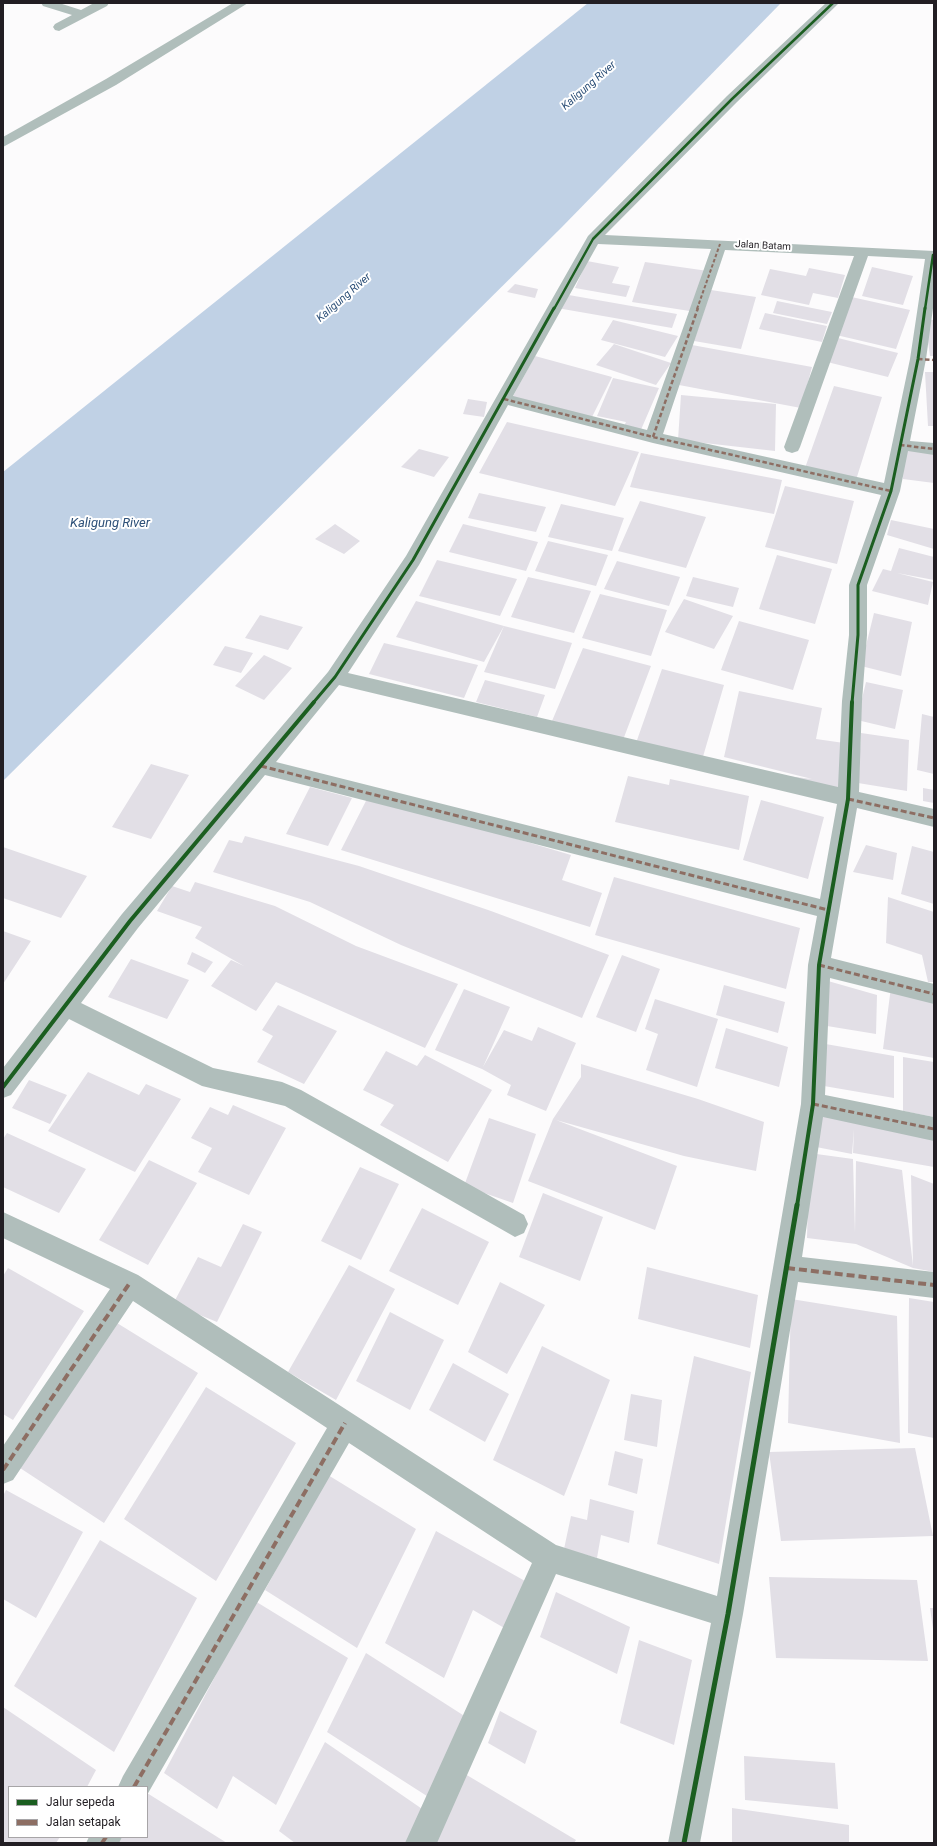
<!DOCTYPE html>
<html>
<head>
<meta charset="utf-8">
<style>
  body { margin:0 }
  #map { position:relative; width:937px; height:1846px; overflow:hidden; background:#fcfbfc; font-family:Roboto,sans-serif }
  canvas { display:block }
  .frame { position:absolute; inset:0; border:4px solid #221e23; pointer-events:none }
  .legend { position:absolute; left:8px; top:1786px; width:140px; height:52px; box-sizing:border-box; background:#fff; border:1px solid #a7a5a7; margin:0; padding:5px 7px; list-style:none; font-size:12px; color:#221e23 }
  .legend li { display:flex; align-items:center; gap:8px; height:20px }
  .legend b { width:20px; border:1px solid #a7a5a7 }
</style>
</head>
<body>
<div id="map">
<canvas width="937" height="1846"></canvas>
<div class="frame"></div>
<ul class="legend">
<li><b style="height:5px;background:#1b5e20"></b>Jalur sepeda</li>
<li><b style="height:5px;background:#8d6e63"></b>Jalan setapak</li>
</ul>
</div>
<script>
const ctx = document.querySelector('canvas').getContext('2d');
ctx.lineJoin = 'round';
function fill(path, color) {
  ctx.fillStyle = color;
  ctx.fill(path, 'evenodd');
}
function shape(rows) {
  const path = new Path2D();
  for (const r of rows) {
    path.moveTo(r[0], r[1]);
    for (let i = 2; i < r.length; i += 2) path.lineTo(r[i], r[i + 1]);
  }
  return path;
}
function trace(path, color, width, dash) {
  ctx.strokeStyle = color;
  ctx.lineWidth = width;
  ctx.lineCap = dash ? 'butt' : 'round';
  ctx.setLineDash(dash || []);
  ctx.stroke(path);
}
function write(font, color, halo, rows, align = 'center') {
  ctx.font = font + ' Roboto,sans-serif';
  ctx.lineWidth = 4;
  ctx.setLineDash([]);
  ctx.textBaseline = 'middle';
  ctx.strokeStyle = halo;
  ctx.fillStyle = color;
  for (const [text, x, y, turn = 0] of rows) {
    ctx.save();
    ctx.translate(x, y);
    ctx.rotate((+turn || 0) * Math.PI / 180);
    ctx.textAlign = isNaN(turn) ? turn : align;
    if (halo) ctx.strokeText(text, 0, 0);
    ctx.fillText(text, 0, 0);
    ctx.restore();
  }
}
const water = shape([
  [588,3,781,3,561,228,3,781,3,472]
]);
const building = shape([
  [587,261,619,267,612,283,630,286,626,297,575,288],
  [645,262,708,271,696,312,632,302],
  [872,267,913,276,903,305,862,296],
  [809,268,845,275,838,298,813,293,809,305,761,295,770,269,806,276],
  [515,284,538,289,535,298,507,292],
  [711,290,756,297,741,349,694,341],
  [563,294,677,314,672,328,557,308],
  [847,296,910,310,896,349,832,334],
  [777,301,832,312,827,324,773,313],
  [765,313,827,326,822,342,759,329],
  [925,319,934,320,934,356,930,356],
  [613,320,678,336,665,357,601,340],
  [834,337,898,353,888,377,823,361],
  [614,344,671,363,656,385,596,365],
  [692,345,812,367,801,408,679,385],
  [535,356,612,377,591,419,511,400],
  [925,372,934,372,934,426,928,426],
  [613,378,659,388,640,432,623,428,626,422,597,416],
  [834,386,882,397,856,480,805,468],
  [681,395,776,404,775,451,678,440],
  [468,399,487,402,484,417,463,414],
  [507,422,639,452,615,506,479,473],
  [904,448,934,452,934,483,903,479],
  [419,449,449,457,434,477,401,467],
  [641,453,782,480,774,514,630,487],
  [785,486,854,501,837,564,765,547],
  [479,493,546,507,536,532,468,518],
  [640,501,706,517,686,568,618,551],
  [561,504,624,518,612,551,548,537],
  [891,520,934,529,934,549,887,535],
  [335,524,360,541,344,554,315,539],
  [463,524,538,542,526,571,449,552],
  [548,541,608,555,596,586,535,571],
  [899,548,934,557,934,580,897,573,933,582,928,605,872,591,883,569,891,571],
  [777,555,832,569,815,624,759,609],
  [437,560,517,579,500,616,419,596],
  [617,561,680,577,669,606,604,589],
  [528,577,591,591,574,633,511,617],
  [693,577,739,588,733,607,686,596],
  [600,594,667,610,651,656,582,638],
  [684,599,733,616,714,649,665,632],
  [416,601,504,626,572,643,555,689,484,672,504,626,484,662,396,637],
  [874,613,912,622,901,676,861,666],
  [260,615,303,627,288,650,245,638],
  [739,621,809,640,793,690,721,670],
  [384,643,478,665,464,698,369,674],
  [225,646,253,653,241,673,213,665],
  [583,648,651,666,623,740,552,721],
  [264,655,292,668,264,700,235,686],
  [662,669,724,685,702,760,636,743],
  [485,680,545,695,537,717,476,702],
  [866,682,903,690,895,729,857,720],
  [739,691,822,708,816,739,844,743,843,791,772,774,812,779,724,757],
  [922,714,934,717,934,774,917,770],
  [861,733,909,740,907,791,858,783],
  [151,764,189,775,151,839,112,827],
  [628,776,669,785,670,779,749,796,739,850,615,822],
  [310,787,352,798,328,846,286,834],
  [923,788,934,790,934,803,923,801],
  [369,795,571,855,562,880,602,893,590,927,341,850],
  [761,800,824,817,808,879,743,860],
  [245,836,359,866,491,911,609,955,582,1018,401,945,310,902,213,872,229,840,242,843],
  [866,845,897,853,893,880,853,872],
  [912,846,934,852,934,904,901,894],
  [3,847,87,876,61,918,3,898],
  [614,877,800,928,786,989,595,935],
  [195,882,275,906,356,946,458,984,425,1048,276,982,256,1011,211,986,231,960,244,966,195,938,202,927,157,911,172,886,190,892],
  [888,897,934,912,934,982,928,982,922,955,886,943],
  [3,931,31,941,3,984],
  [192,952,213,962,205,973,187,964],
  [622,955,660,969,636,1032,596,1017],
  [131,959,189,980,167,1019,108,997],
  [828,981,877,995,876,1034,821,1025],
  [724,985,785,1002,778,1033,716,1015],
  [891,987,934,999,934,1058,883,1049],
  [464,989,510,1007,483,1067,504,1030,532,1041,538,1027,576,1043,546,1111,507,1095,511,1085,482,1069,435,1050],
  [655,999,718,1019,697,1087,646,1070,658,1034,645,1029],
  [278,1005,337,1031,304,1084,257,1062,273,1036,262,1030],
  [726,1028,788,1047,779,1087,715,1068],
  [820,1043,894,1056,894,1098,818,1085],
  [386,1051,417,1066,425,1055,492,1090,448,1162,380,1125,394,1105,363,1090],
  [903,1057,934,1062,934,1117,903,1111],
  [581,1064,698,1099,764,1122,756,1171,684,1156,556,1120,677,1166,655,1230,528,1181,553,1119,581,1077],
  [88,1072,139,1095,146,1084,181,1099,135,1172,48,1131],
  [29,1080,67,1095,50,1124,12,1108],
  [233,1105,286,1128,249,1195,198,1172,212,1148,191,1138,210,1107,228,1115],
  [814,1109,934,1132,934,1167,853,1153,854,1129,852,1154,811,1146],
  [489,1118,536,1134,513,1203,464,1186],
  [7,1133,86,1169,59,1213,3,1187,3,1139],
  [809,1153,853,1159,855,1233,856,1161,902,1170,913,1266,911,1175,934,1184,934,1272,913,1268,856,1244,807,1238],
  [149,1160,197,1183,148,1265,99,1240],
  [360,1167,399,1184,361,1260,321,1241],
  [543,1193,603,1217,580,1281,519,1257],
  [422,1208,489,1242,458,1305,389,1271],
  [243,1224,262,1232,217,1322,173,1304,198,1257,221,1267],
  [349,1265,395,1289,336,1400,288,1372],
  [647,1267,758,1295,750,1348,638,1319],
  [8,1268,84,1311,13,1420,3,1414,3,1276],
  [500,1282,545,1305,507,1374,468,1352],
  [909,1298,934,1302,934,1438,908,1433],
  [791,1299,897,1316,900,1443,788,1423],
  [390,1312,444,1340,410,1410,356,1381],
  [117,1323,198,1373,104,1523,20,1468],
  [542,1346,610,1380,564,1496,493,1460],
  [694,1356,751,1372,719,1564,657,1544],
  [453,1363,509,1394,485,1442,429,1410],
  [206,1387,296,1443,216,1581,124,1519],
  [631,1394,662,1400,657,1447,624,1440],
  [915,1448,933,1536,781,1541,769,1452],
  [615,1451,643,1459,637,1494,608,1485],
  [328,1475,416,1529,357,1648,265,1590],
  [6,1490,83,1532,36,1618,3,1599,3,1496],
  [590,1499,634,1511,629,1543,601,1535,597,1558,564,1549,571,1516,587,1520],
  [436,1531,525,1581,506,1629,473,1610,444,1678,385,1643],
  [100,1540,197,1598,114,1752,14,1686],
  [769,1577,917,1580,928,1661,776,1658],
  [556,1592,630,1627,617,1674,540,1637],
  [255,1601,348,1658,276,1805,233,1776,217,1809,164,1773],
  [930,1608,934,1608,934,1629,933,1629],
  [639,1640,692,1660,674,1745,620,1723],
  [366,1653,466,1717,430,1798,327,1732],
  [3,1707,96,1770,87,1787,9,1787,9,1837,60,1837,56,1843,3,1843],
  [500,1711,537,1731,525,1764,488,1743],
  [325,1742,428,1813,415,1843,295,1843,279,1831],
  [744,1756,835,1763,838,1809,745,1800],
  [460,1771,576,1840,574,1843,431,1843],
  [147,1793,227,1843,118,1843,121,1837,147,1837],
  [732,1808,849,1825,849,1843,732,1843]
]);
const lane = shape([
  [41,3,59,3,81,10,94,3,109,3,107,6,59,31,55,30,53,27,55,24,72,15,43,6,41,3]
]);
const street = shape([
  [233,3,248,3,116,85,3,147,3,137,106,79,233,3],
  [826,3,839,3,737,102,605,235,934,251,934,301,926,359,910,441,934,443,934,455,908,451,900,491,867,585,867,635,862,701,859,792,934,809,934,827,857,808,831,958,934,984,934,1004,830,978,825,1095,934,1117,934,1141,823,1117,802,1257,934,1272,934,1298,798,1282,743,1614,700,1843,668,1843,711,1623,556,1574,437,1843,405,1843,532,1563,349,1443,147,1795,147,1787,118,1787,123,1776,327,1428,133,1301,13,1480,3,1484,3,1446,110,1289,3,1238,3,1212,138,1275,556,1545,717,1596,801,1104,808,965,817,916,265,775,138,928,81,1003,213,1068,282,1082,301,1090,524,1215,528,1224,524,1233,515,1237,285,1106,202,1086,69,1019,11,1095,3,1098,3,1068,122,914,328,672,406,556,588,236,727,96,826,3],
  [598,244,711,249,647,430,513,396,598,244],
  [725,250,854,256,784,447,786,451,792,453,798,451,800,447,868,256,925,259,910,359,884,483,663,434,725,250],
  [508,405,653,443,881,495,849,585,849,635,842,701,838,787,348,673,419,565,508,405],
  [339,685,837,804,820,899,276,762,339,685],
  [89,1837,122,1837,119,1843,86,1843,89,1837]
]);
const quietFar3 = shape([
  [697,309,720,244]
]);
const quietFar2 = shape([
  [918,359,934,360],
  [504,399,653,437,891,491],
  [653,437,698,308],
  [900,445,934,449]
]);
const quietFar1 = shape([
  [261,766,828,910],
  [848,799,934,818],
  [819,965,934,994],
  [813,1104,934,1129]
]);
const quiet = shape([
  [787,1268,934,1285],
  [3,1470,129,1284],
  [134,1787,345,1423],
  [102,1843,106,1837]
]);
const cyclewayFar3 = shape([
  [554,309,593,239,732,99,833,3],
  [925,309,933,255]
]);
const cyclewayFar2 = shape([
  [313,703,335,677,413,560,554,308],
  [852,703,858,635,858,585,891,491,918,359,925,308]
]);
const cyclewayFar1 = shape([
  [3,1087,130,921,314,702],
  [797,1206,813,1104,819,965,848,799,852,702]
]);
const cycleway = shape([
  [684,1843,728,1614,797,1205]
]);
const farStreetnames = [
  ["Jalan Batam",763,246,3]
];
const farWaternames = [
  ["Kaligung River",589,86,-41],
  ["Kaligung River",344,298,-41]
];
const waterNames = [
  ["Kaligung River",110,524]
];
fill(water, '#c0d1e5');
fill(building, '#e2dfe6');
fill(lane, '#b0bebb');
fill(street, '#b0bebb');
trace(quietFar3, '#8d6e63', 2, [3.5, 2]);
trace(quietFar2, '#8d6e63', 2.5, [4.5, 2.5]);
trace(quietFar1, '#8d6e63', 3, [6, 3]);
trace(quiet, '#8d6e63', 4, [8, 4]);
trace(cyclewayFar3, '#1b5e20', 2.5);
trace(cyclewayFar2, '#1b5e20', 3);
trace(cyclewayFar1, '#1b5e20', 4);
trace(cycleway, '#1b5e20', 5);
write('10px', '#221e23', '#fff', farStreetnames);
write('italic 11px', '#2d5078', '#fff', farWaternames);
write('italic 13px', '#2d5078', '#fff', waterNames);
</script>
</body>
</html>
